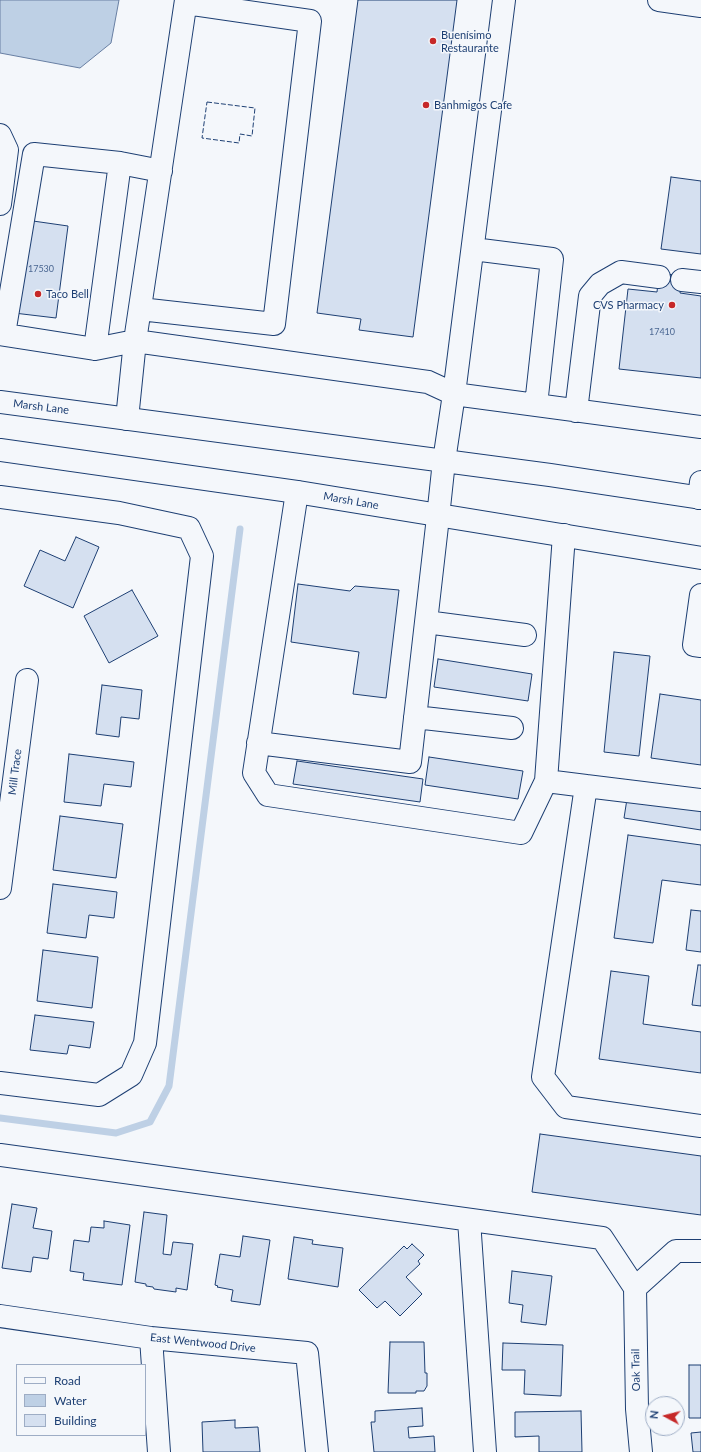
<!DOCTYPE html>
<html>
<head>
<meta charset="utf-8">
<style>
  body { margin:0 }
  #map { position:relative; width:701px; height:1452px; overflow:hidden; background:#f4f7fb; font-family:Lato,sans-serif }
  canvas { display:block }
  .legend { position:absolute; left:16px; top:1364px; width:130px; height:72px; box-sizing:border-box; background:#f4f7fb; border:1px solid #9eadc5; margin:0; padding:5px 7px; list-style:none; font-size:12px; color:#1d3f73 }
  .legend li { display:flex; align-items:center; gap:8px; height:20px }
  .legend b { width:20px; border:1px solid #9eadc5 }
  .north { position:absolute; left:645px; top:1396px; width:40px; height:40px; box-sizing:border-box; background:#f4f7fb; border:1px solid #9eadc5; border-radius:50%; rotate:277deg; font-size:11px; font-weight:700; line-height:16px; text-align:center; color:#1d3f73 }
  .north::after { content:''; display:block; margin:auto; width:14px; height:18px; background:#c62828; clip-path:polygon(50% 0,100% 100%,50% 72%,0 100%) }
</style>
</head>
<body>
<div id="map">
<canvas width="701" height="1452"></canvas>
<ul class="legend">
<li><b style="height:5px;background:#f4f7fb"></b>Road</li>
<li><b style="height:11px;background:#bed0e5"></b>Water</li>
<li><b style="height:11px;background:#d5e0f0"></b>Building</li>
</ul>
<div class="north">N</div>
</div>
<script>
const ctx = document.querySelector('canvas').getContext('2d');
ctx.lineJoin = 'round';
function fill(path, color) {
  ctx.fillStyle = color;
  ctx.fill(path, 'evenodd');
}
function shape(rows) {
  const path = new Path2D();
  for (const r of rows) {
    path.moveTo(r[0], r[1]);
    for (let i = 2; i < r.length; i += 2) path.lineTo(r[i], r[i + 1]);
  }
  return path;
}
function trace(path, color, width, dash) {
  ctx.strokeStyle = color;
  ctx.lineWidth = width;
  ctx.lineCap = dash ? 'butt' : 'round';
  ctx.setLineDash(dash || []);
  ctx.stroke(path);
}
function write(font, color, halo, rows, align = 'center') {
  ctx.font = font + ' Lato,sans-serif';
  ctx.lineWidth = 3;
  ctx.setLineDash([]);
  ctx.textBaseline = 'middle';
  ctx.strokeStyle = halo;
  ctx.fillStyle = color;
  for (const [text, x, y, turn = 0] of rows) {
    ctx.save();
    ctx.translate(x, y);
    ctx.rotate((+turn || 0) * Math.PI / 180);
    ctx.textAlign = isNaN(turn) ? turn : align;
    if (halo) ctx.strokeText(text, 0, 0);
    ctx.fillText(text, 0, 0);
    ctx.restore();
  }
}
const water = shape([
  [0,0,119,0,111,43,80,68,0,53,0,0]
]);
const stream = shape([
  [0,1118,116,1133,150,1122,169,1086,240,529]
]);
const building = shape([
  [358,0,457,0,413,337,359,330,361,319,317,313,358,0],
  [671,177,701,181,701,254,661,249,671,177],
  [26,220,68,226,56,318,14,313,26,220],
  [659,273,682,276,680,293,701,296,701,378,619,369,628,289,657,292,659,273],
  [76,537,99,547,73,608,24,586,40,550,65,561,76,537],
  [298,584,350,591,355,586,399,590,386,698,353,694,359,652,291,642,298,584],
  [132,590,158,636,109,663,84,616,132,590],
  [614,652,650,656,639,756,604,752,614,652],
  [438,659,532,674,528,701,434,687,438,659],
  [102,685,142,690,139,719,121,717,119,737,96,734,102,685],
  [660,694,701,700,701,765,651,758,660,694],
  [69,754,134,762,131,787,104,784,101,806,64,802,69,754],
  [429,757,523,771,518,799,425,785,429,757],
  [297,761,423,779,420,802,293,784,297,761],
  [627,799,701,810,701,830,624,818,627,799],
  [60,816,123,824,116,878,53,870,60,816],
  [628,835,701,845,701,885,662,880,653,943,614,938,628,835],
  [53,884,117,892,114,918,89,915,86,938,47,933,53,884],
  [691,910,701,911,701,952,686,950,691,910],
  [43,950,98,957,92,1008,37,1001,43,950],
  [698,965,701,965,701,1006,692,1005,698,965],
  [611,971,649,976,643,1024,701,1032,701,1073,599,1059,611,971],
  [35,1015,94,1022,90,1048,69,1045,67,1054,30,1050,35,1015],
  [540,1134,701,1156,701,1215,532,1192,540,1134],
  [12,1204,37,1208,33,1228,52,1231,48,1259,33,1257,31,1272,2,1268,12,1204],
  [144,1212,167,1215,163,1254,171,1255,173,1242,193,1244,187,1290,176,1288,176,1292,154,1289,153,1287,146,1286,146,1284,135,1282,144,1212],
  [104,1221,130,1225,122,1285,83,1280,84,1273,70,1271,74,1240,89,1242,91,1227,104,1228,104,1221],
  [243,1236,270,1240,260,1305,231,1301,233,1290,217,1287,218,1286,215,1285,220,1254,240,1257,243,1236],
  [294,1237,313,1240,312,1244,343,1248,338,1287,288,1279,294,1237],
  [412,1244,424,1255,418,1261,420,1264,406,1277,422,1294,400,1316,385,1301,377,1308,359,1290,404,1246,407,1249,412,1244],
  [512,1271,552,1276,546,1325,521,1322,523,1305,509,1303,512,1271],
  [390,1342,424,1342,425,1373,427,1373,427,1386,424,1391,416,1391,416,1393,388,1393,390,1342],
  [503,1343,563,1345,561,1396,524,1394,525,1370,502,1370,503,1343],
  [689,1365,701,1365,701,1418,689,1418,689,1365],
  [422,1408,423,1426,408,1427,409,1438,434,1436,435,1452,374,1452,371,1422,375,1422,375,1411,422,1408],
  [581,1411,582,1452,539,1452,539,1436,515,1437,515,1412,581,1411],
  [235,1420,235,1428,258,1427,260,1452,203,1452,202,1422,235,1420],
  [701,1432,701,1452,693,1452,691,1433,701,1432]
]);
const minor = shape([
  [659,0,701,6],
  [0,135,7,150,0,204],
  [473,249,552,259,536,405],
  [682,280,701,282],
  [140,309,274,324,310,21,186,3],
  [0,334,95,349,135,341,428,382,454,394,701,427],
  [4,334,34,154,120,163],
  [95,349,120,163,161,171],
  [576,411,590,296,600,284,621,272,659,277],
  [127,419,135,341,186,0],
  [444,461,454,394,504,0],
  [297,492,254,773,268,795,521,833,546,781],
  [0,497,119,513,189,528,202,556,145,1043,131,1075,99,1095,0,1083],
  [699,498,701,482],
  [564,535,546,781,586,786],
  [701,595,694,645,701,646],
  [426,622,525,635],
  [415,717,512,728],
  [258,743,410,762,438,517],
  [701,800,586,786,543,1077,566,1107,701,1126],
  [0,888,27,680],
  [0,1155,602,1238,635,1288],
  [469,1220,485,1452],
  [635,1288,637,1409,641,1452],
  [635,1288,676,1251,701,1251],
  [0,1316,151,1338,307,1353,317,1452],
  [151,1338,159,1452]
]);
const major = shape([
  [0,402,550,475,701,498],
  [0,450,297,492,701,558],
  [438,517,444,461]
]);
const fence = shape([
  [207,102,255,108,252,136,240,134,239,143,202,138,207,102]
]);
const markers = [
  [433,41,4,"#c62828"],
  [426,105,4,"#c62828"],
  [38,294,4,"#c62828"],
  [672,305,4,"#c62828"]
];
const numberNames = [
  ["17530",41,269],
  ["17410",662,332]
];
const poiNames = [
  ["Buenísimo",441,35],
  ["Restaurante",441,48],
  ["Banhmigos Cafe",434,105],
  ["Taco Bell",46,294],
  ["CVS Pharmacy",664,305,"right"]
];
const streetNames = [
  ["Marsh Lane",41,407,7],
  ["Marsh Lane",351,501,10],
  ["Mill Trace",15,772,-83],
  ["East Wentwood Drive",203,1343,6],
  ["Oak Trail",636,1370,-91]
];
fill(water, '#bed0e5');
trace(water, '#687fa3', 1);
trace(stream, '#bed0e5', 7);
fill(building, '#d5e0f0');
trace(building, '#1d3f73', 1);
trace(minor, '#1d3f73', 24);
trace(major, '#1d3f73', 24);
trace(minor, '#f4f7fb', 22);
trace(major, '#f4f7fb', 22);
trace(fence, '#1d3f73', 1, [5, 2]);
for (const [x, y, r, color] of markers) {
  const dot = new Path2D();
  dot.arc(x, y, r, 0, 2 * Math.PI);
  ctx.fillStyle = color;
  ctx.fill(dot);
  trace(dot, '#f4f7fb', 1.5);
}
write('9px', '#4b6792', null, numberNames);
write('11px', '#1d3f73', '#f4f7fb', poiNames, 'left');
write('11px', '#1d3f73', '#f4f7fb', streetNames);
</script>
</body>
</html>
